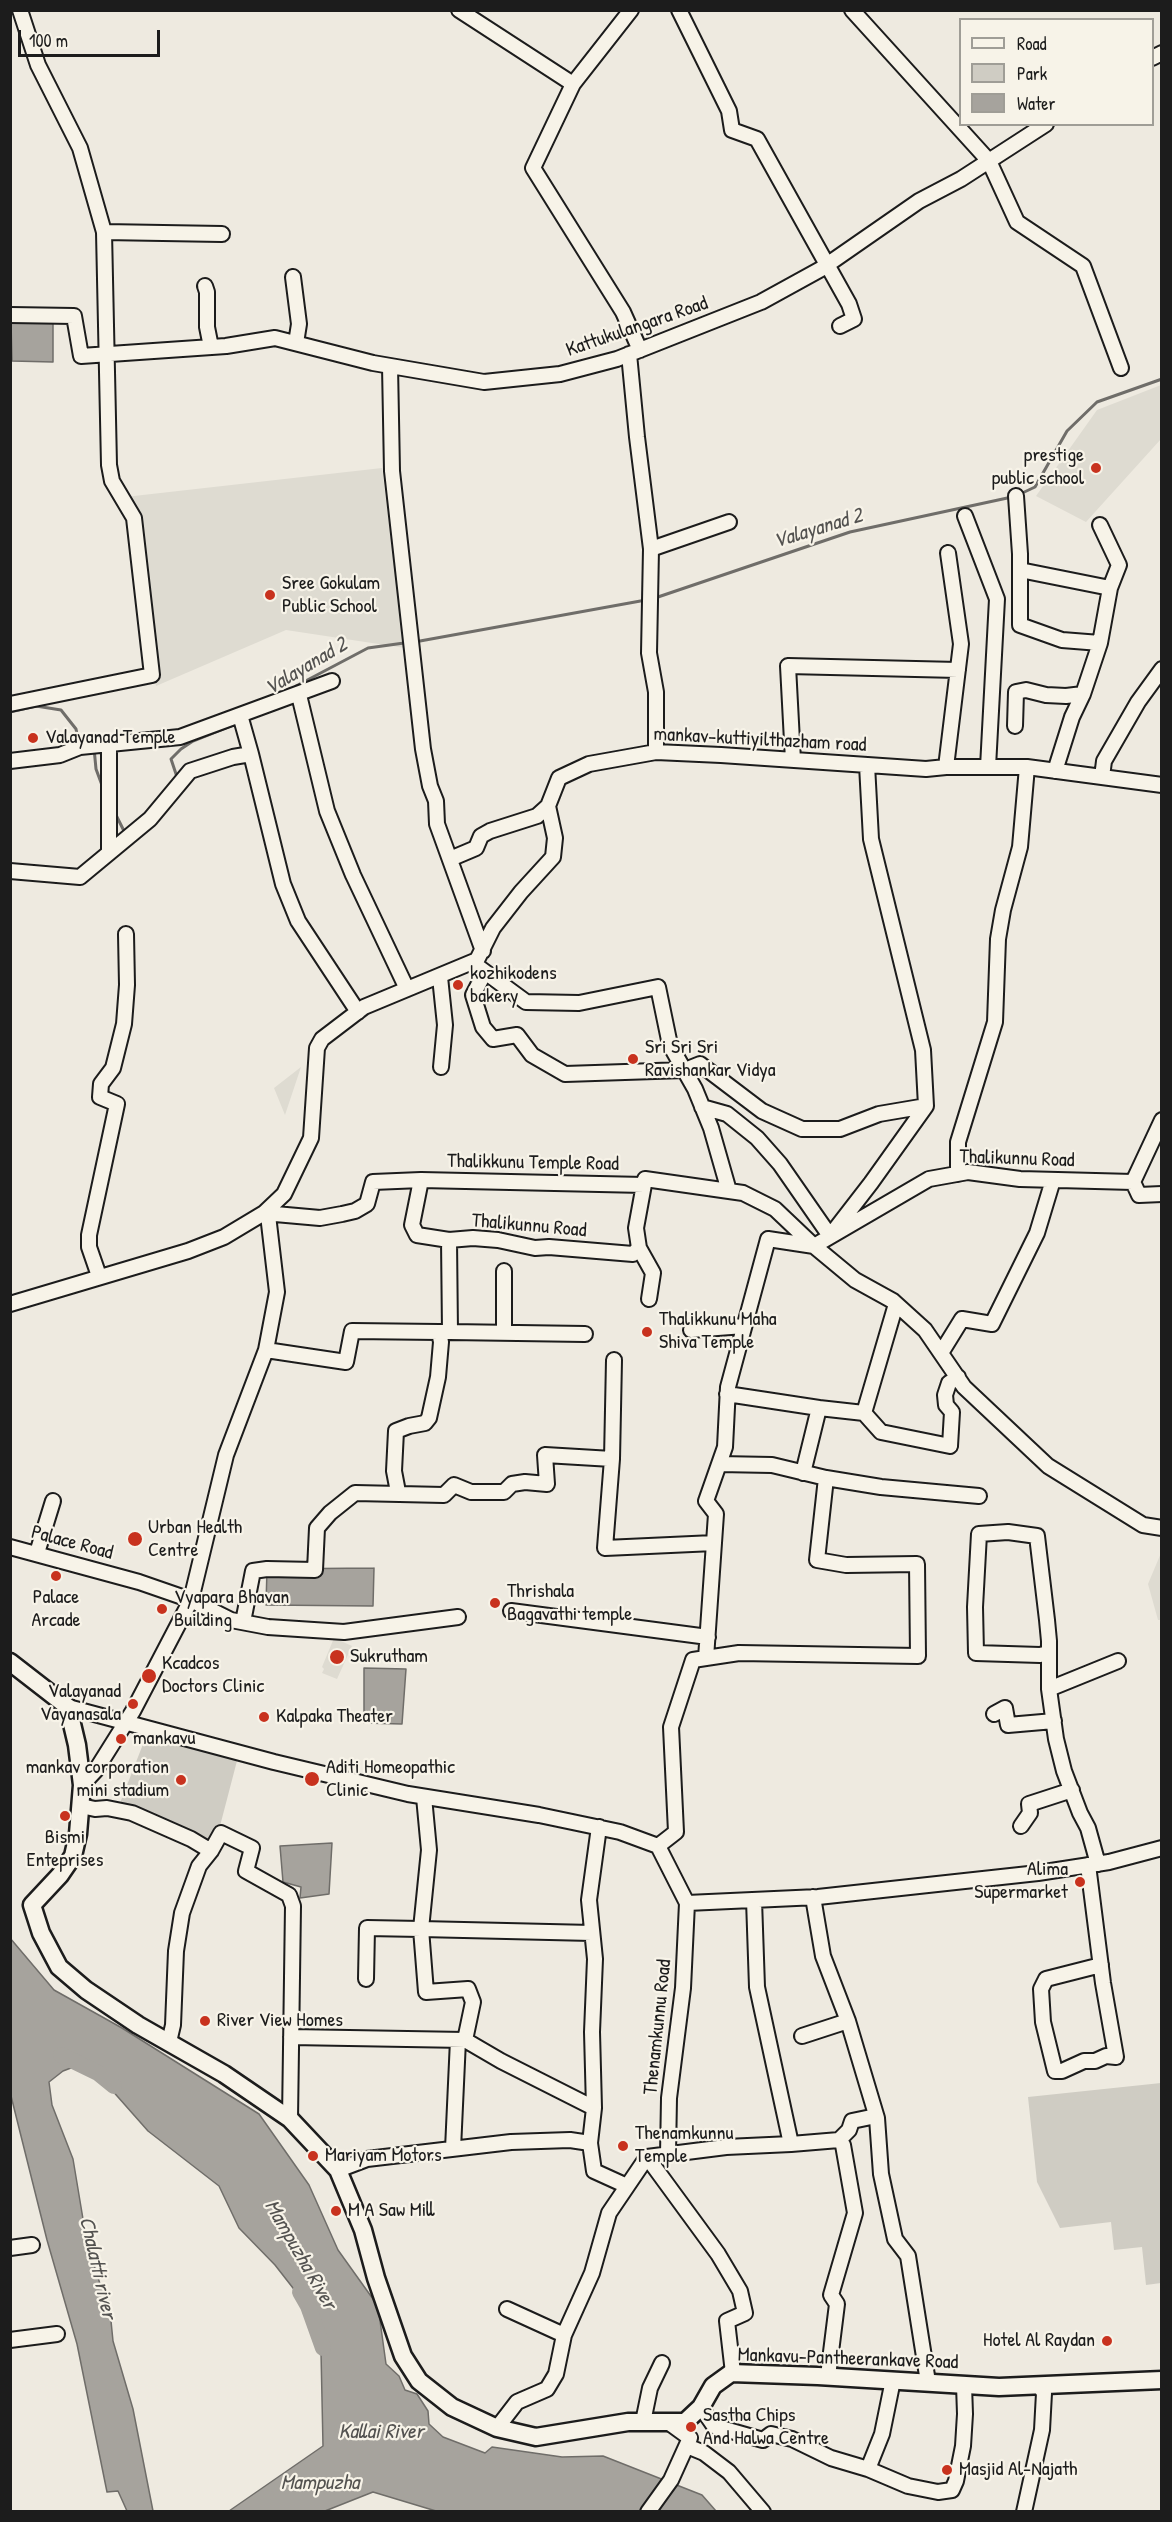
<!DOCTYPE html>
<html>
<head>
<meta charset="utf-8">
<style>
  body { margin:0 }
  #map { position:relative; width:1172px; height:2522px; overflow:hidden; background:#eeeae0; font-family:"Patrick Hand",sans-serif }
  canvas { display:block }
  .frame { position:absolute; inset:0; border:12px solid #1c1c1c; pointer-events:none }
  .legend { position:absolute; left:959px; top:18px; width:195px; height:108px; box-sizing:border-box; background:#f7f3e8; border:2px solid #9f9d96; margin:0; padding:8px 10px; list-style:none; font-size:18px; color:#1c1c1c }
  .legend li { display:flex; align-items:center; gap:12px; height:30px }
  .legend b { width:30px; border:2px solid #9f9d96 }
  .scale { position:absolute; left:18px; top:30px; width:142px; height:27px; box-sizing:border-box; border:3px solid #1c1c1c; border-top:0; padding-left:8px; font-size:18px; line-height:21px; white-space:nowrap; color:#1c1c1c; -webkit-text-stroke:4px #f7f3e8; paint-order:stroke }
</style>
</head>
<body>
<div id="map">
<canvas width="1172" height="2522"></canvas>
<div class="frame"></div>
<ul class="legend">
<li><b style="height:8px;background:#f7f3e8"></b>Road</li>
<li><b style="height:16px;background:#cfccc3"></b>Park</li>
<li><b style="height:16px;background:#a6a39d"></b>Water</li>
</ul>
<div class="scale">100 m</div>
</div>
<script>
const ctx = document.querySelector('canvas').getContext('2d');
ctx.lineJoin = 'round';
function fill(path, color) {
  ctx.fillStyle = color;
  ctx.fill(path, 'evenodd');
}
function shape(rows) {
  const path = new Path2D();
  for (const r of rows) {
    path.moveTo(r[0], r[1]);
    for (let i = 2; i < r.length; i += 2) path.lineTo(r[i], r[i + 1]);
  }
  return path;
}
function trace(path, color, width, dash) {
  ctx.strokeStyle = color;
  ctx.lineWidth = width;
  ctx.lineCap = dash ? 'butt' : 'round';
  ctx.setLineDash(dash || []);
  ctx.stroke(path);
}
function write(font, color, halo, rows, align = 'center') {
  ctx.font = font + ' "Patrick Hand",sans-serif';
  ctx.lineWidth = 4.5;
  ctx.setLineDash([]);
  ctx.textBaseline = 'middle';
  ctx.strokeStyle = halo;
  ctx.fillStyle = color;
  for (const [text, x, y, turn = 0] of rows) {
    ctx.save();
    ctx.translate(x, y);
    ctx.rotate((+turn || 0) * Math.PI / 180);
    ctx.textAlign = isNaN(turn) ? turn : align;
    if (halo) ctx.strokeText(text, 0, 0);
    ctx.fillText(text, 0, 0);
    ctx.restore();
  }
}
const built = shape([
  [1161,385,1161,439,1086,522,1036,496,1097,410],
  [382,468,405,648,286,630,156,686,125,497],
  [301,1067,285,1115,274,1088],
  [1161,1553,1161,1620,1158,1620,1148,1584],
  [334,1638,352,1646,337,1679,322,1673,324,1669,322,1667]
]);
const green = shape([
  [147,1734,238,1757,214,1849,120,1803],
  [1161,2083,1161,2283,1146,2285,1142,2247,1114,2250,1111,2222,1060,2228,1037,2182,1028,2097]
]);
const water = shape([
  [53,322,53,362,12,361,11,323,53,322],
  [374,1568,373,1606,266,1605,267,1569,374,1568],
  [364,1668,406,1669,402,1724,364,1723,364,1668],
  [332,1843,329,1894,300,1898,301,1887,283,1882,280,1846,332,1843],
  [10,1938,54,1990,122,2028,259,2114,309,2185,338,2250,378,2306,386,2364,399,2376,405,2390,417,2394,428,2411,429,2424,443,2437,485,2453,492,2447,562,2457,603,2456,702,2495,716,2511,436,2511,373,2492,325,2511,229,2511,323,2446,321,2352,315,2332,318,2320,275,2265,239,2228,219,2186,148,2131,95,2071,84,2063,63,2071,49,2082,52,2105,73,2159,87,2243,101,2287,109,2301,113,2341,133,2409,153,2511,127,2511,118,2491,107,2492,77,2344,47,2240,11,2096,10,1938]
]);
const stream = shape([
  [1018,495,1035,487,1067,431,1097,402,1162,379],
  [655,598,850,532,1012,497],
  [420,641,646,600],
  [294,690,296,686,368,648,404,643],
  [10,712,36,706,61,710,76,729,79,744],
  [94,748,96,769,103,788],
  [177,777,171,759,181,749,193,741,238,723],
  [115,813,125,833]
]);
const river = shape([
  [61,2055,98,2073,114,2086],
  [300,2292,308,2306,323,2348]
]);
const minor = shape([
  [459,10,573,84],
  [631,10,573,84,533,168,623,312,640,350],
  [679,10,729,111,732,130,757,139,849,304,854,319,840,326],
  [852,10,989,161,1017,222,1083,266,1121,368],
  [1152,58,1162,53],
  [104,232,222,234],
  [293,277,299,324,296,343],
  [205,286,207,292,207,327,211,347],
  [10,315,74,316,81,356,226,346,275,338,373,363,484,382,560,374,617,359,761,302,821,269,919,201,961,179,1046,124],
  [629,354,637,437,651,549,649,653,656,692,656,752],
  [390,366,392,471,423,749,430,786,436,801,437,824,483,951],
  [1016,496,1020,554,1020,625,1062,640,1100,643,1110,588,1119,565,1100,525],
  [965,516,997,599,988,767],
  [651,549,729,522],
  [1020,570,1110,588],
  [299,695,327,811,353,875,407,989],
  [10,704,152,675,134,518,112,481,109,465,104,232,80,148,38,65,20,10],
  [240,715,251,754],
  [1015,726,1016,692,1026,690,1046,695,1066,696,1083,694],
  [109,745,109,853],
  [793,760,788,666,958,670],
  [10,761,60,755,80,747,180,737,332,681],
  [867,765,871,839,923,1050,926,1106],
  [946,767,961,644,948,553],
  [1055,771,1072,717,1083,694,1100,643],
  [1102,777,1104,761,1138,702,1162,669],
  [450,859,476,848,481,836,490,831,537,816,548,806],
  [10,871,80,877,150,819,190,771,233,757,251,754,283,884,298,921,358,1012],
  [477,966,526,1002,579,1003,658,987,670,1045,695,1089,711,1128,729,1191],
  [485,972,473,995,483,1027,493,1039,517,1035,532,1055,565,1074,685,1070,700,1064,762,1111,802,1129,840,1129,879,1114,926,1106,871,1183,830,1236,780,1164,757,1138,727,1114,702,1107],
  [440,977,445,1025,441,1067],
  [1162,1120,1133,1182,1020,1179,968,1172,929,1179,814,1246,855,1280,893,1301,925,1330,964,1387,1048,1466,1143,1525,1162,1528],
  [958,1174,958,1142,995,1022,998,939,1003,910,1020,847,1027,767],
  [421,1180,644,1185],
  [1133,1182,1139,1195,1162,1194],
  [264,1213,320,1218,342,1214,355,1211,367,1204,373,1182,421,1180,412,1225,417,1235,449,1240],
  [504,1271,504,1333],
  [99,1276,89,1247,89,1235,117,1104,100,1097,101,1084,113,1068,124,1024,127,985,126,934],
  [649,1299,653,1273,639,1248,636,1228,645,1179,743,1193,775,1209,814,1246,768,1239,728,1387,725,1447,706,1501,716,1514,706,1658,693,1660,671,1727,676,1832,658,1846],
  [10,1304,188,1251,224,1237,264,1213,284,1194,311,1138,317,1048,322,1039,364,1007,477,960,493,928,521,892,553,857,555,838,548,806,559,778,589,764,656,752,721,755,926,769,946,767,1027,767,1162,785],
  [691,1330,744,1326],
  [450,1332,585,1334],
  [266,1350,346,1362,352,1331,439,1332],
  [941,1353,962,1319,992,1324,1037,1233,1053,1180],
  [727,1394,819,1408],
  [864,1413,896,1304],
  [612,1459,605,1548,714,1543],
  [803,1473,819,1408,864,1413,881,1432,950,1446,952,1412,946,1405,945,1395,949,1383,958,1377],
  [826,1478,881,1487,979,1496],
  [398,1492,394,1471,396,1431,409,1426,425,1423,429,1418,438,1377,441,1342,439,1332,450,1332,449,1240,473,1238,498,1240,535,1248,549,1247,633,1254,639,1248],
  [10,1547,139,1582,191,1600,231,1620,268,1627,344,1632,458,1617],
  [37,1553,53,1501],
  [511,1611,708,1637],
  [243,1622,253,1571,267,1569,315,1570,317,1528,330,1513,355,1493,444,1495,454,1485,471,1492,504,1492,512,1484,525,1482,547,1484,545,1455,612,1459,614,1360],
  [1048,1653,1040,1655,976,1653,975,1607,979,1534,1008,1532,1037,1536,1047,1620,1049,1641,1049,1689,1056,1739,1064,1771,1080,1813,1088,1828,1098,1864],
  [706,1658,739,1653,918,1656,917,1564,846,1565,817,1560,826,1478,772,1465,719,1464],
  [1049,1689,1118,1661],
  [68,1707,274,1762,408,1794,539,1815,620,1832,658,1846,687,1903,818,1897,1038,1873,1109,1862,1162,1848],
  [994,1714,1005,1708,1008,1725,1054,1721],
  [82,1785,96,1770,133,1711,191,1600,226,1455,266,1350,277,1292,268,1215],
  [424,1797,429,1850,421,1929,592,1933],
  [81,1806,95,1809,107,1808,132,1813,191,1839,211,1851,199,1866,182,1913,176,1951,173,2025,169,2042],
  [1021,1826,1030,1813,1029,1804,1072,1790],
  [211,1851,221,1833,252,1848,246,1871,289,1895,293,1906,290,2119],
  [1088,1865,1103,1983,1116,2057,1106,2056,1095,2061,1084,2061,1062,2071,1055,2071,1043,2022,1041,1989,1046,1979,1101,1965],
  [813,1897,823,1956,848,2021,877,2118,881,2174,895,2239,908,2256,928,2382],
  [366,1979,367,1928,421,1929,426,1992,468,1989,473,2002,465,2040],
  [802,2036,848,2021],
  [291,2037,465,2040,501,2061,594,2108,592,2032,595,1959,589,1900,599,1827],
  [839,2140,849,2130,852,2121,876,2116],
  [590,2143,594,2171,627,2186],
  [791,2144,839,2140,843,2145,855,2213,831,2295,837,2304,828,2376],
  [453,2149,458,2040],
  [668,2154,669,2098,683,1988,687,1903],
  [647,2157,718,2254,740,2291,745,2313,727,2321,733,2373],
  [338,2170,367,2159,511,2142,570,2140,590,2143,594,2108],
  [10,2248,32,2245],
  [507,2309,564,2335,592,2273,609,2213,647,2157,726,2147,791,2144,757,1987,754,1900],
  [10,2340,57,2334],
  [701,2407,714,2426,763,2440,771,2434,792,2439,831,2458,868,2469,882,2434,893,2380],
  [643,2422,650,2388,662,2363],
  [497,2428,517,2402,547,2389,556,2374,564,2335],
  [687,2446,704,2453,729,2472,763,2512],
  [868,2469,908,2486,938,2492,952,2490,956,2481,963,2446,965,2414,964,2385],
  [648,2512,671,2480,690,2438,668,2422],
  [1024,2512,1042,2430,1044,2393,1039,2385]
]);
const major = shape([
  [10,1662,68,1707,77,1745,82,1785,78,1834,73,1856,60,1875,32,1905,41,1933,59,1967,86,1990,138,2025,224,2074,290,2119,338,2170,363,2230,376,2278,403,2356,419,2381,452,2407,497,2428,536,2437,628,2422,685,2422,701,2407,713,2386,731,2373,818,2376,999,2387,1162,2380]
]);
const markers = [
  [1096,468,6,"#c8321e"],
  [270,595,6,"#c8321e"],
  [33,738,6,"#c8321e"],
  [458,985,6,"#c8321e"],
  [633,1059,6,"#c8321e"],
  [647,1332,6,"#c8321e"],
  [135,1539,8,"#c8321e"],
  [56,1576,6,"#c8321e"],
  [495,1603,6,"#c8321e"],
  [162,1609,6,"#c8321e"],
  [337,1657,8,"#c8321e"],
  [149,1676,8,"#c8321e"],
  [133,1704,6,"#c8321e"],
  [264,1717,6,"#c8321e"],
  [121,1739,6,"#c8321e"],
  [312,1779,8,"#c8321e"],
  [181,1780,6,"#c8321e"],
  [65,1816,6,"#c8321e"],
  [1080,1882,6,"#c8321e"],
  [205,2021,6,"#c8321e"],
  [623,2146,6,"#c8321e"],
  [313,2156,6,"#c8321e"],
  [336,2211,6,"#c8321e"],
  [1107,2341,6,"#c8321e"],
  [691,2427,6,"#c8321e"],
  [947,2470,6,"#c8321e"]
];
const streetNames = [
  ["Kattukulangara Road",637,327,-19],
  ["mankav-kuttiyilthazham road",760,740,3],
  ["Thalikunnu Road",1017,1159,2],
  ["Thalikkunu Temple Road",533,1163,1],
  ["Thalikunnu Road",529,1226,5],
  ["Palace Road",72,1543,15],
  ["Thenamkunnu Road",658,2027,-84],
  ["Mankavu-Pantheerankave Road",848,2359,2]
];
const poiNames = [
  ["prestige",1084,456,"right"],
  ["public school",1084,479,"right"],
  ["Sree Gokulam",282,584],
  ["Public School",282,607],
  ["Valayanad Temple",45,738],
  ["kozhikodens",470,974],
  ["bakery",470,997],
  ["Sri Sri Sri",645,1048],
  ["Ravishankar Vidya",645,1071],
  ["Thalikkunu Maha",659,1320],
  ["Shiva Temple",659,1343],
  ["Urban Health",148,1528],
  ["Centre",148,1551],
  ["Thrishala",507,1592],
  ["Bagavathi temple",507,1615],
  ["Palace",56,1598,"center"],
  ["Arcade",56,1621,"center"],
  ["Vyapara Bhavan",174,1598],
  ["Building",174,1621],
  ["Sukrutham",350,1657],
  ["Kcadcos",162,1664],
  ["Doctors Clinic",162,1687],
  ["Valayanad",121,1692,"right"],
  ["Vayanasala",121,1715,"right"],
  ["Kalpaka Theater",276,1717],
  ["mankavu",133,1739],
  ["mankav corporation",169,1768,"right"],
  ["mini stadium",169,1791,"right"],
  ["Aditi Homeopathic",326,1768],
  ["Clinic",326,1791],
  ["Bismi",65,1838,"center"],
  ["Enteprises",65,1861,"center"],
  ["Alima",1068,1870,"right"],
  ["Supermarket",1068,1893,"right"],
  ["River View Homes",217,2021],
  ["Thenamkunnu",635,2134],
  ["Temple",635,2157],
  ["Mariyam Motors",325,2156],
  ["M A Saw Mill",348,2211],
  ["Hotel Al Raydan",1095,2341,"right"],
  ["Sastha Chips",703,2416],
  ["And Halwa Centre",703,2439],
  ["Masjid Al-Najath",959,2470]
];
const waterNames = [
  ["Valayanad 2",818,529,-17],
  ["Valayanad 2",306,667,-31],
  ["Mampuzha River",300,2255,60],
  ["Chalatti river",97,2268,77],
  ["Kallai River",381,2432],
  ["Mampuzha",320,2483]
];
fill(built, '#dedbd1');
fill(green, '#cfccc3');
fill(water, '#a6a39d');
trace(water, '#6f6d69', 1.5);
trace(stream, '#6f6d69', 3);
trace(river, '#a6a39d', 16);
trace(minor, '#1c1c1c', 18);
trace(major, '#1c1c1c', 21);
trace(minor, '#f7f3e8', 14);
trace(major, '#f7f3e8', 16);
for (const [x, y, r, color] of markers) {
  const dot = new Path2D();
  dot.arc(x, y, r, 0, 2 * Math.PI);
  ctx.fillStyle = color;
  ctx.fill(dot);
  trace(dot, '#f7f3e8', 2);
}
write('20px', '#1c1c1c', '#f7f3e8', streetNames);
write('20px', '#1c1c1c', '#f7f3e8', poiNames, 'left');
write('italic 21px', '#535250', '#f7f3e8', waterNames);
</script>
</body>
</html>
